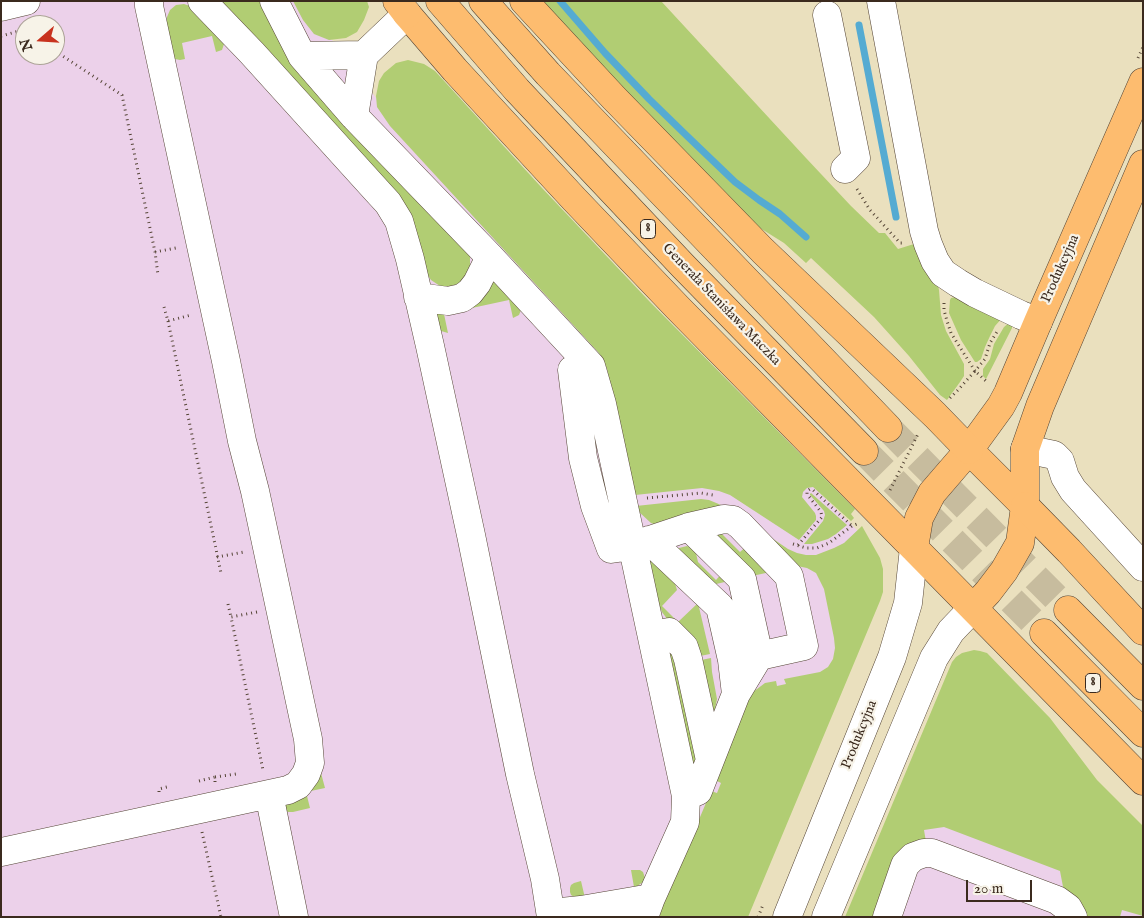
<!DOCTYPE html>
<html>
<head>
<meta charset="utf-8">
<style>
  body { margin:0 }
  #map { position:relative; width:1144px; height:918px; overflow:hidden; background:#eae0be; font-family:"IM FELL English",serif }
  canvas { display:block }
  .frame { position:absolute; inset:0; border:2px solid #3b2a1e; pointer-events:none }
  .north { position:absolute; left:15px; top:15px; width:50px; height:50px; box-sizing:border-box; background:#f7f3e8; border:1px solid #aca397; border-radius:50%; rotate:251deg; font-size:14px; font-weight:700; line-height:20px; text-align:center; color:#3b2a1e }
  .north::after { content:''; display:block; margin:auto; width:18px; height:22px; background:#c8321e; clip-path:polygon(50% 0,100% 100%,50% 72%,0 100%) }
  .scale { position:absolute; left:966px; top:880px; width:66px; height:22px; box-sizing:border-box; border:2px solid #3b2a1e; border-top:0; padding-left:6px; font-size:15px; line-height:18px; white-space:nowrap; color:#3b2a1e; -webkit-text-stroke:4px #f7f3e8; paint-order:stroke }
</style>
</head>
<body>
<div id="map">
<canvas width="1144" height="918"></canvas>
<div class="frame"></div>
<div class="north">N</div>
<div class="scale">20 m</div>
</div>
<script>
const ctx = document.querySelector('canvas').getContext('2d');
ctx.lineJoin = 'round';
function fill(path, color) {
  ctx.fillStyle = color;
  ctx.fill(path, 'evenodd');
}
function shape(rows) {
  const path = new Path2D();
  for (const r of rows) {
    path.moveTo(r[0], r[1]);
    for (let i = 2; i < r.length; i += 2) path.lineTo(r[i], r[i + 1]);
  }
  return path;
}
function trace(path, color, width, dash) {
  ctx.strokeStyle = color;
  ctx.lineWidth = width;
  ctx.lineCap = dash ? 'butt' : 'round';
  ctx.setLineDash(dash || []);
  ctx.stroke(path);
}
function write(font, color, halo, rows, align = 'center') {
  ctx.font = font + ' "IM FELL English",serif';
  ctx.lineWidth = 4.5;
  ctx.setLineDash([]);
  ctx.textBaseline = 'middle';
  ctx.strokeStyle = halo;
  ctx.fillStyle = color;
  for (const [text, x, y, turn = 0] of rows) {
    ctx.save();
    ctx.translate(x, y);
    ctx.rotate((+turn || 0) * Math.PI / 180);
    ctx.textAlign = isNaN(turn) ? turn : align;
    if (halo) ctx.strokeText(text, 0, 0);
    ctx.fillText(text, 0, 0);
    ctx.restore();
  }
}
const built = shape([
  [1,1,307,1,326,32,383,107,642,316,864,537,883,585,746,917,1,917],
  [25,25,55,25,55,55,25,55],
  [892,810,1143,871,1143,917,865,917]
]);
const green = shape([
  [221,1,262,1,470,256,470,265,468,275,462,282,452,286,440,286,431,280,425,271,396,192],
  [293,1,367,1,369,7,364,20,357,32,346,38,329,40,314,34,303,20],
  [542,1,661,1,806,158,851,206,879,233,885,233,898,249,914,244,936,279,939,290,941,315,946,331,964,364,964,376,960,382,947,400,940,395,909,356,874,317,811,258,806,263,784,243,760,228,653,121],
  [184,4,193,7,225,41,222,50,216,52,212,36,182,43,185,59,180,60,175,59,173,55,166,27,167,17,170,10,176,5],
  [408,60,424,64,435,71,542,188,650,302,855,509,851,514,854,518,851,521,813,487,807,488,803,492,802,497,815,513,816,516,816,520,799,540,730,495,719,491,702,488,635,495,607,369,603,359,598,352,390,126,377,107,376,96,379,81,384,73,396,63],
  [491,273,521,310,519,315,513,318,509,300,444,314,448,333,441,331,437,326,432,304],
  [962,296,1003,317,995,326,990,336,985,347,981,359,977,362,975,362,961,340,949,313,950,300,951,298],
  [1010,322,1012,324,1012,328,986,379,983,376,983,369,990,359,994,344,1004,327],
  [811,493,847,525,836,534,828,539,812,544,804,544,823,521,825,515,824,511,810,495,810,494],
  [701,499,709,500,726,507,788,549,797,553,806,555,816,555,834,548,844,543,862,526,880,558,883,569,883,592,880,601,748,917,658,917,711,791,717,793,721,783,715,780,749,698,753,692,765,683,776,681,777,686,786,684,784,679,820,672,828,667,833,659,835,648,834,638,824,589,816,573,807,568,792,565,738,517,656,525,651,523,638,511,636,506],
  [722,534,740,552,749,544,775,571,752,576,705,537],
  [687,546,695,549,698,562,716,580,724,571,733,580,708,586,667,551],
  [646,553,673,577,677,590,662,606,678,622,698,603,710,654,695,657,662,612,658,603],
  [666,644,674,651,698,754,693,769],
  [974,650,980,651,987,653,1050,718,1097,780,1143,826,1143,916,1122,910,1120,917,1081,917,1064,892,1060,871,944,827,924,830,927,848,879,917,845,917,952,662,956,657,962,653],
  [711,658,712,672,717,699,713,719,701,660],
  [321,773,325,788,306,792,310,808,293,812,288,812,285,809,285,801],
  [631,870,640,870,643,872,645,878,643,882,632,890,584,899,576,898,571,895,570,892,570,888,571,885,574,883,581,881,585,898,634,887]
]);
const stream = shape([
  [560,1,605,53,649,99,686,135,735,182,759,200,780,214,806,237],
  [859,25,896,217]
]);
const highwayTunnel = shape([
  [888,428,1068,610],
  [864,451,1044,633]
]);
const path = shape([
  [1,36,23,30,25,31],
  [55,51,122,95,155,252,158,275],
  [1138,58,1143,47],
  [857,189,870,210,900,243,902,243],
  [155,252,176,248],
  [944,303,944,310,947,321,951,333,975,371,985,359,990,343,998,330],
  [164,307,168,321,191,315],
  [168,321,221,573],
  [950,398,958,390,975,371,986,381],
  [890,490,918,434],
  [647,498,701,493,713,495],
  [793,544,806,548,817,548,829,543,852,526,857,524],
  [798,545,822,517,821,512,807,494,807,491,810,489,813,490,852,526],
  [217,557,244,552],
  [228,604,231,617],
  [257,612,231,617,263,770,262,770],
  [199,781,215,777],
  [215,782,215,777,236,774],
  [159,792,159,789,167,787],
  [202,832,221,917],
  [758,917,763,905]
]);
const minor = shape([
  [202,1,252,53,377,191,388,203,399,221,410,259,430,346,471,535,520,774,545,879,551,917],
  [274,1,302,56,354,116,490,257,591,366,602,404,686,796,685,822,651,898,644,917],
  [881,1,924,231,928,244,935,261,943,273,958,283,975,293,1021,315,1038,322],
  [1,7,26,1],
  [827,15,856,158,845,169],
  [302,56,364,55],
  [354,116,364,55,407,14],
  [418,297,448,301,462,298,470,292,477,283,490,257],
  [591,366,572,370,583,458,595,506,611,549,632,546,689,527,742,579,759,656,736,694,698,791,686,796],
  [1025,449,1054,455,1060,461,1065,477,1073,490,1143,567],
  [689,527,724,519,733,520,740,525,789,576,804,646,759,656],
  [649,540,720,607,732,660,736,694],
  [652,635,669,632,684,647,688,659,710,760],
  [269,794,294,917],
  [1,852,288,790,298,785,306,774,310,763,308,739,255,491,242,441,226,361,149,6,149,1],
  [551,913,581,910,651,898],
  [787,917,892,657,908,603,914,548],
  [826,917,934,658,951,631,973,608],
  [887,917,905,865,913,857,924,853,932,853,1057,900,1068,908,1073,917]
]);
const major = shape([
  [407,14,455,70,574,199,678,308,1143,781],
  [969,450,1025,506],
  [914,548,919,518,932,493,969,450,1001,406,1008,393,1038,322,1143,82],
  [973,608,988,592,1004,571,1020,543,1025,506,1025,449,1040,406,1143,164]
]);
const highway = shape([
  [397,1,407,14],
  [440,1,517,90,684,267,864,451],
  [483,1,548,74,888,428],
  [524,1,614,98,763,251,935,415,969,450],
  [1025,506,1069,551,1143,631],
  [1068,610,1143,686],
  [1044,633,1143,733]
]);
const shields = [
  [648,229,15],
  [1093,683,15]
];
const shieldNames = [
  ["8",648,229],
  ["8",1093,683]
];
const streetNames = [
  ["Produkcyjna",1061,269,-66],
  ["Generała Stanisława Maczka",721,305,46],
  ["Produkcyjna",860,735,-68]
];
fill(built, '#ecd1ea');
fill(green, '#b1cd73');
trace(stream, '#55abd2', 7);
trace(highwayTunnel, '#c7bc9e', 28, [28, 14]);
trace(minor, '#554536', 29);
trace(major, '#554536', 29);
trace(highway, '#554536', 29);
trace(path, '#554536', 3, [1, 4]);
trace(minor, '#fff', 28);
trace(major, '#fdbc6f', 28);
trace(highway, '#fdbc6f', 28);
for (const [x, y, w] of shields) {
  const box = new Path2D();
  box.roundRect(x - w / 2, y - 9.5, w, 19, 4);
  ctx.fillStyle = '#f7f3e8';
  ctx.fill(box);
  trace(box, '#3b2a1e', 1);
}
write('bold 12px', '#3b2a1e', null, shieldNames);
write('14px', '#3b2a1e', '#f7f3e8', streetNames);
</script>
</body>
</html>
